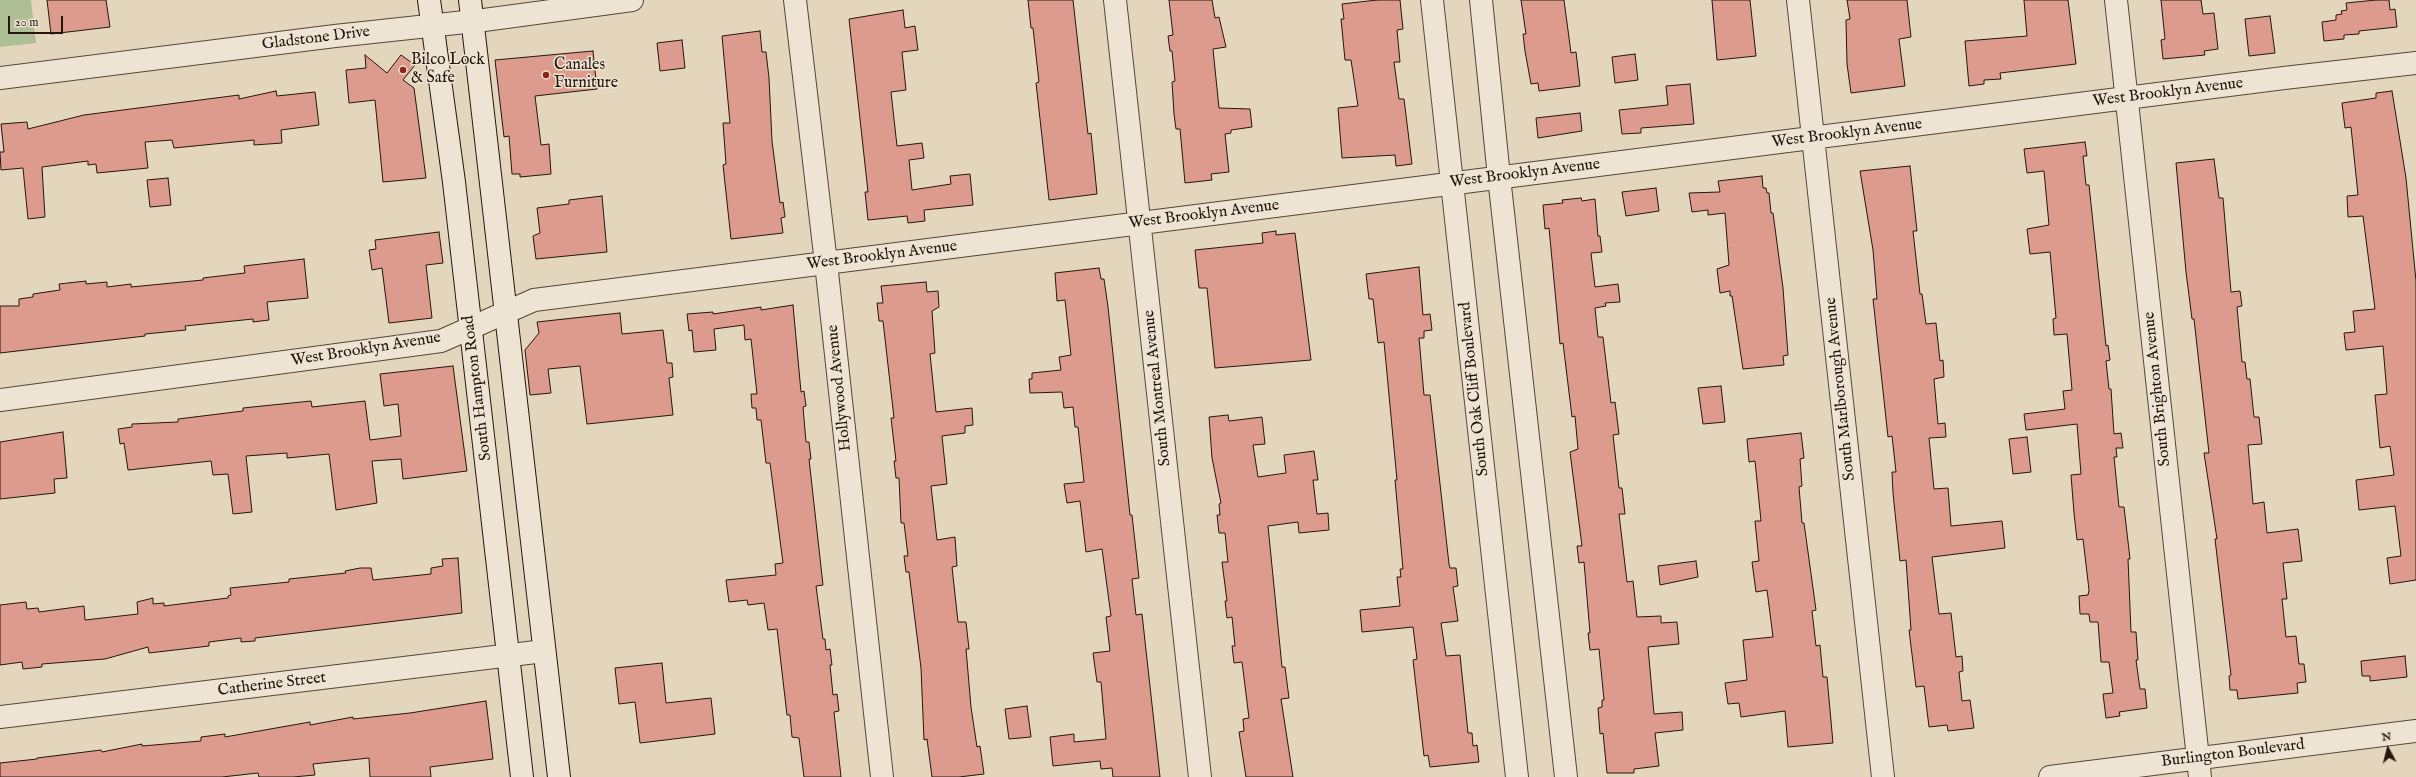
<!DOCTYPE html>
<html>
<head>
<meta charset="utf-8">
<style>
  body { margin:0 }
  #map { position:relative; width:2416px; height:777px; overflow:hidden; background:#e4d6bd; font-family:"IM FELL English",serif }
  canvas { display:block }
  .north { position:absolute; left:2368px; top:729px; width:40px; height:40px; -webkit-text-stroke:3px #ede4d4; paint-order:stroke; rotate:353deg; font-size:11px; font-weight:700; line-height:16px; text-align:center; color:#25160d }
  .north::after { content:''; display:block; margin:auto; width:14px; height:18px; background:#25160d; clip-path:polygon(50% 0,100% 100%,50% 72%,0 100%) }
  .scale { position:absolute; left:8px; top:16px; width:55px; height:18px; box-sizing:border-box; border:2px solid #25160d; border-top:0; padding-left:5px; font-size:12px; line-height:14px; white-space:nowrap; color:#25160d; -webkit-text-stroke:3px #ede4d4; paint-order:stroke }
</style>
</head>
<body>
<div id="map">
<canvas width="2416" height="777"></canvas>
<div class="north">N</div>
<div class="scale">20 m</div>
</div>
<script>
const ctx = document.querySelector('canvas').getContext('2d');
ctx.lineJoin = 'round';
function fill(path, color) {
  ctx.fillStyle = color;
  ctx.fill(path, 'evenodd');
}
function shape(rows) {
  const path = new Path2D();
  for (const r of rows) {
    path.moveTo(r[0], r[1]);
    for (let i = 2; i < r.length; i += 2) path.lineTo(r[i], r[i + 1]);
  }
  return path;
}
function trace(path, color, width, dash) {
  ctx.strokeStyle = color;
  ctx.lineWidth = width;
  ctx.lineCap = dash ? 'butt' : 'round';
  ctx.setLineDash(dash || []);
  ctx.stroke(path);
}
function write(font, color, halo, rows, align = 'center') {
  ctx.font = font + ' "IM FELL English",serif';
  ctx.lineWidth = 3;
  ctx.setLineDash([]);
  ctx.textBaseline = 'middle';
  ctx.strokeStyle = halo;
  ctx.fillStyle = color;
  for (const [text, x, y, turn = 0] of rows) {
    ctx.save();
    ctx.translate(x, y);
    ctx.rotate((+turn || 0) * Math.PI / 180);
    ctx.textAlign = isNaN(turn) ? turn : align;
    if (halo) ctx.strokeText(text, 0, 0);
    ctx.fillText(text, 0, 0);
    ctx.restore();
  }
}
const green = shape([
  [0,0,31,0,36,43,0,47]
]);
const building = shape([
  [47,0,106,0,110,27,51,34,47,0],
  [1028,0,1073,0,1088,134,1091,133,1097,194,1049,200,1036,83,1039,82,1033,28,1031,28,1028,0],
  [1169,0,1212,0,1215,18,1219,17,1226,47,1213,49,1219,108,1250,109,1252,127,1231,130,1231,133,1225,134,1229,172,1211,174,1212,180,1185,183,1180,129,1176,129,1174,114,1172,82,1175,81,1172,51,1170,51,1168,36,1173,35,1169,0],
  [1377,0,1400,0,1403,29,1397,30,1400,62,1394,62,1399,99,1404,99,1412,164,1396,166,1395,155,1342,158,1338,108,1358,106,1351,60,1345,60,1341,19,1344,19,1342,4,1377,0],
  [1521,0,1564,0,1571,53,1576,52,1580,86,1539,91,1538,83,1531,84,1525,51,1523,34,1526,34,1521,0],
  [1712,0,1750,0,1756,56,1717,60,1712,0],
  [1847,0,1907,0,1911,37,1899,39,1905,86,1851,93,1847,64,1846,20,1850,19,1847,0],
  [2024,0,2068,0,2076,64,2000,73,2001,79,1984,80,1984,84,1969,86,1965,41,2027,36,2024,0],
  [2161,0,2201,0,2203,14,2214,13,2218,49,2204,51,2205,55,2163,59,2161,40,2165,39,2161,0],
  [2376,0,2389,0,2390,10,2395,9,2397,27,2359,31,2359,34,2344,35,2344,39,2324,41,2322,22,2336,20,2336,15,2342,14,2341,11,2347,10,2346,3,2376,0],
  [903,10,905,28,915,26,918,50,902,52,906,90,891,92,897,146,922,143,924,158,909,160,912,190,951,184,950,176,970,174,973,205,924,210,925,221,908,223,907,216,868,220,865,192,868,192,849,19,903,10],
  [2270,16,2275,53,2249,56,2245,19,2270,16],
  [760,31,762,52,766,52,769,78,772,141,780,203,783,202,785,217,781,218,783,233,731,239,723,165,726,164,723,123,730,123,722,36,760,31],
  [682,40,685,68,660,71,657,43,682,40],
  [593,51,597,89,535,96,541,145,549,144,551,174,520,177,520,174,512,174,509,136,504,137,495,60,593,51],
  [1635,54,1638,80,1615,83,1612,57,1635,54],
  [365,55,387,73,401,55,415,65,403,80,414,88,426,178,383,182,375,100,349,103,346,70,366,68,365,55],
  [1690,84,1694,124,1641,128,1641,133,1622,134,1619,110,1668,105,1666,86,1690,84],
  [276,91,277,96,315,92,319,125,281,130,282,143,254,145,254,140,174,148,172,140,145,142,148,168,97,173,96,164,88,165,88,161,42,167,45,217,28,219,23,168,1,170,0,152,4,152,1,124,27,122,28,129,84,115,239,95,239,99,276,91],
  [2392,91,2406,178,2416,281,2416,580,2390,584,2387,558,2401,556,2395,506,2359,510,2356,480,2394,475,2390,446,2380,448,2375,395,2387,394,2383,346,2346,350,2344,333,2355,332,2353,311,2375,309,2363,216,2348,217,2347,196,2358,195,2351,127,2345,128,2342,103,2376,98,2376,93,2392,91],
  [1580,113,1582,131,1538,138,1536,118,1580,113],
  [2085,142,2087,156,2083,156,2086,185,2089,185,2106,346,2108,345,2110,360,2106,361,2109,389,2111,389,2114,434,2121,433,2123,448,2116,448,2117,457,2114,457,2119,507,2124,507,2130,559,2128,559,2131,632,2136,632,2138,660,2136,660,2140,689,2145,689,2147,708,2119,712,2120,716,2106,718,2103,694,2113,693,2109,662,2101,662,2098,622,2090,622,2089,614,2080,614,2079,596,2088,595,2089,590,2083,539,2077,540,2074,513,2071,475,2081,474,2077,424,2026,430,2024,414,2065,409,2063,391,2072,390,2067,334,2054,335,2053,319,2056,318,2050,252,2030,254,2027,229,2049,225,2044,171,2027,173,2024,149,2085,142],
  [2214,159,2219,198,2223,198,2231,292,2240,291,2242,306,2237,307,2242,362,2245,362,2247,379,2250,379,2254,417,2259,417,2262,444,2248,445,2253,504,2264,502,2267,533,2298,529,2302,561,2283,563,2287,599,2282,599,2286,637,2296,636,2299,664,2304,664,2306,682,2297,683,2298,693,2238,699,2237,690,2230,690,2229,676,2231,675,2215,539,2217,539,2204,453,2209,453,2194,319,2192,319,2186,272,2176,163,2214,159],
  [1910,166,1917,231,1913,231,1920,294,1922,294,1926,324,1936,323,1940,361,1943,360,1944,377,1934,379,1938,424,1945,423,1946,437,1929,438,1934,489,1948,488,1951,526,2002,521,2005,548,1932,557,1939,614,1951,613,1956,657,1962,656,1963,671,1959,672,1962,701,1970,700,1974,728,1948,731,1947,725,1929,727,1924,686,1916,687,1909,630,1911,630,1906,560,1900,561,1893,493,1892,472,1896,472,1892,436,1888,437,1877,336,1873,299,1877,299,1873,250,1860,171,1910,166],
  [1762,176,1763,188,1766,188,1767,193,1769,193,1771,213,1773,213,1783,288,1788,355,1783,356,1784,365,1743,369,1732,296,1730,296,1730,291,1720,293,1717,269,1729,265,1725,213,1708,215,1708,210,1692,212,1689,193,1720,192,1718,181,1762,176],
  [168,178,171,205,150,207,147,180,168,178],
  [1656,188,1659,211,1626,216,1622,192,1656,188],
  [602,196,607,252,536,259,533,236,540,233,537,208,569,204,569,200,602,196],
  [1581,198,1582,201,1595,199,1598,236,1600,236,1602,252,1591,253,1595,287,1618,284,1620,302,1605,303,1606,306,1595,308,1598,337,1603,337,1611,403,1615,402,1619,434,1613,435,1619,488,1622,488,1625,514,1619,514,1627,582,1633,581,1637,617,1661,616,1661,623,1677,622,1679,644,1648,647,1654,714,1682,712,1683,730,1655,733,1659,766,1634,769,1634,773,1607,773,1603,733,1600,734,1598,708,1602,707,1602,700,1604,700,1599,649,1590,650,1588,633,1590,633,1584,562,1579,563,1577,546,1582,546,1570,452,1578,449,1575,416,1572,417,1563,343,1560,344,1549,228,1545,229,1543,205,1563,203,1562,200,1581,198],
  [1276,231,1276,235,1295,233,1311,360,1215,368,1207,288,1199,288,1195,250,1263,243,1262,233,1276,231],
  [439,232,443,263,426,265,432,318,389,323,382,268,372,270,369,250,376,249,375,240,439,232],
  [304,259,308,298,267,302,269,320,253,322,253,319,185,326,186,330,145,334,145,336,0,353,0,306,19,306,19,299,33,297,33,294,60,290,59,284,86,281,86,284,107,282,107,287,131,284,131,287,203,280,203,278,245,273,244,266,304,259],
  [1419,267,1423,315,1430,314,1432,330,1424,331,1424,338,1419,338,1424,395,1430,395,1449,564,1450,568,1456,568,1458,586,1453,587,1458,621,1441,623,1446,656,1460,655,1468,733,1472,733,1473,746,1477,745,1479,762,1430,767,1428,755,1424,756,1413,660,1417,659,1413,627,1362,632,1360,610,1400,606,1397,577,1401,577,1400,569,1403,569,1395,480,1397,480,1384,342,1378,343,1373,299,1369,299,1366,274,1419,267],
  [1099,268,1101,279,1104,279,1108,307,1130,515,1132,515,1139,578,1132,579,1136,615,1142,614,1160,777,1113,777,1112,768,1101,769,1100,761,1053,766,1050,737,1074,734,1074,742,1106,739,1101,682,1097,682,1093,653,1110,651,1106,617,1111,616,1102,549,1086,552,1080,501,1067,503,1064,484,1084,482,1078,427,1075,427,1073,407,1064,408,1062,392,1030,393,1029,379,1032,379,1032,373,1061,370,1059,357,1071,355,1065,300,1057,301,1055,273,1099,268],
  [926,282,927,292,938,291,939,307,932,311,935,353,930,354,936,412,972,408,973,425,965,426,965,433,942,436,947,484,931,486,937,540,955,537,957,566,952,567,958,622,966,622,969,649,966,649,971,707,977,747,980,746,984,774,959,777,932,777,927,739,924,740,921,668,909,572,906,572,904,556,908,556,904,523,901,523,899,478,896,478,894,461,896,461,891,418,894,418,883,321,879,321,877,303,883,303,881,286,926,282],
  [793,305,801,392,804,391,806,406,803,407,806,442,809,442,811,459,809,459,823,585,816,586,823,639,825,639,826,650,830,649,832,665,830,665,833,695,837,694,839,711,834,712,841,777,804,777,799,738,792,737,790,715,787,715,777,629,768,630,764,603,748,605,747,600,729,602,726,580,776,575,775,564,783,563,770,463,766,463,761,420,757,420,756,408,752,408,751,394,757,394,751,339,745,340,744,325,714,329,716,350,694,352,692,330,689,331,687,314,713,312,713,314,761,307,761,310,793,305],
  [620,313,622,334,663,330,667,363,672,363,673,377,669,378,673,415,587,424,580,366,548,369,551,393,530,395,525,350,539,333,537,322,620,313],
  [453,366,467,471,403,479,401,459,372,461,377,503,336,510,329,454,287,458,287,453,246,456,252,512,233,514,228,474,213,475,211,461,128,470,124,443,120,444,118,429,132,427,132,424,178,422,178,419,243,411,243,408,311,401,312,407,365,401,370,440,401,436,398,404,384,406,380,374,453,366],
  [1721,386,1725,422,1703,424,1698,388,1721,386],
  [1228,415,1229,421,1262,417,1265,444,1253,445,1258,477,1286,473,1284,455,1314,451,1318,480,1313,480,1317,514,1328,513,1329,530,1299,533,1298,522,1268,526,1282,667,1285,667,1289,698,1281,699,1293,777,1246,777,1239,732,1244,731,1243,719,1249,718,1242,662,1234,663,1232,646,1235,646,1232,617,1227,618,1225,601,1227,601,1222,562,1228,562,1225,533,1219,533,1217,515,1220,515,1219,504,1221,503,1212,458,1209,417,1228,415],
  [63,432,67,478,54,479,55,493,0,499,0,442,63,432],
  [1801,433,1804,458,1800,459,1802,486,1799,487,1802,523,1804,523,1816,610,1812,611,1816,646,1820,645,1823,677,1827,677,1833,743,1788,747,1785,711,1741,717,1739,703,1728,704,1725,683,1747,680,1743,640,1773,637,1767,590,1756,592,1752,562,1759,561,1755,521,1761,521,1755,461,1749,462,1747,439,1801,433],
  [2027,437,2031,472,2013,474,2009,439,2027,437],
  [458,558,462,613,255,638,255,641,241,642,241,638,209,642,209,646,149,653,148,647,105,659,42,664,42,667,23,669,22,662,0,665,0,605,26,602,27,609,38,608,39,612,84,606,85,620,138,614,137,602,153,598,153,604,164,603,164,606,228,598,228,596,231,595,230,588,289,582,289,579,346,573,345,571,360,568,371,568,373,580,431,574,431,568,443,566,442,559,458,558],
  [1696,561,1698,577,1660,585,1658,566,1696,561],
  [2405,656,2407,677,2370,681,2370,676,2362,676,2361,661,2405,656],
  [662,663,666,703,711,698,715,734,640,743,635,702,619,704,615,668,662,663],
  [486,701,493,759,430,767,431,777,370,777,369,758,313,764,315,775,293,777,259,777,258,773,222,777,0,777,0,763,37,759,37,758,101,750,102,752,142,744,142,746,201,741,201,737,225,734,225,737,310,722,310,725,353,717,353,719,410,713,486,701],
  [1027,706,1031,737,1009,739,1005,709,1027,706]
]);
const minor = shape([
  [795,0,826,263,882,777],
  [1115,0,1200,777],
  [1798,0,1883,777],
  [2116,0,2200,777],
  [0,78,335,36,484,20,632,0],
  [0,400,441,341,534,300,2284,78,2416,63],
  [0,717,544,651],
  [2050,777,2416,731]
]);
const tertiary = shape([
  [1432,0,1517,777],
  [1481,0,1499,177,1566,777]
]);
const secondary = shape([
  [429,0,454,182,522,777],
  [470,0,559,777]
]);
const markers = [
  [403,70,4,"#8f2418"],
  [546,75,4,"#8f2418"]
];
const streetNames = [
  ["Gladstone Drive",316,39,-7],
  ["West Brooklyn Avenue",2168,93,-7],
  ["West Brooklyn Avenue",1847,134,-7],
  ["West Brooklyn Avenue",1525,174,-7],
  ["West Brooklyn Avenue",1204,215,-7],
  ["West Brooklyn Avenue",882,256,-7],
  ["West Brooklyn Avenue",366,350,-9],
  ["South Hampton Road",478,388,-97],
  ["Hollywood Avenue",840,388,-96],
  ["South Montreal Avenue",1158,388,-96],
  ["South Oak Cliff Boulevard",1475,389,-96],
  ["South Marlborough Avenue",1841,389,-96],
  ["South Brighton Avenue",2158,389,-96],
  ["Catherine Street",272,685,-7],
  ["Burlington Boulevard",2233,754,-7]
];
const poiNames = [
  ["Bilco Lock",411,61],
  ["& Safe",411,79],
  ["Canales",554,66],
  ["Furniture",554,84]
];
fill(green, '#afbf95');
fill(building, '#dd9b8d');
trace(building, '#25160d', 1);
trace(minor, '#554639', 24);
trace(tertiary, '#554639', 24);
trace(secondary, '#25160d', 24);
trace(minor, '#ede4d4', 22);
trace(tertiary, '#ede4d4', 22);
trace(secondary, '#ede4d4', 22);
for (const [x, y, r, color] of markers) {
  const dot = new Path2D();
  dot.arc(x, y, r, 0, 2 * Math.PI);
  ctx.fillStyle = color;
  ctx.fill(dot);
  trace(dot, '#ede4d4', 1.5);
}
write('16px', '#25160d', '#ede4d4', streetNames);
write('16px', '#25160d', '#ede4d4', poiNames, 'left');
</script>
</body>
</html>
